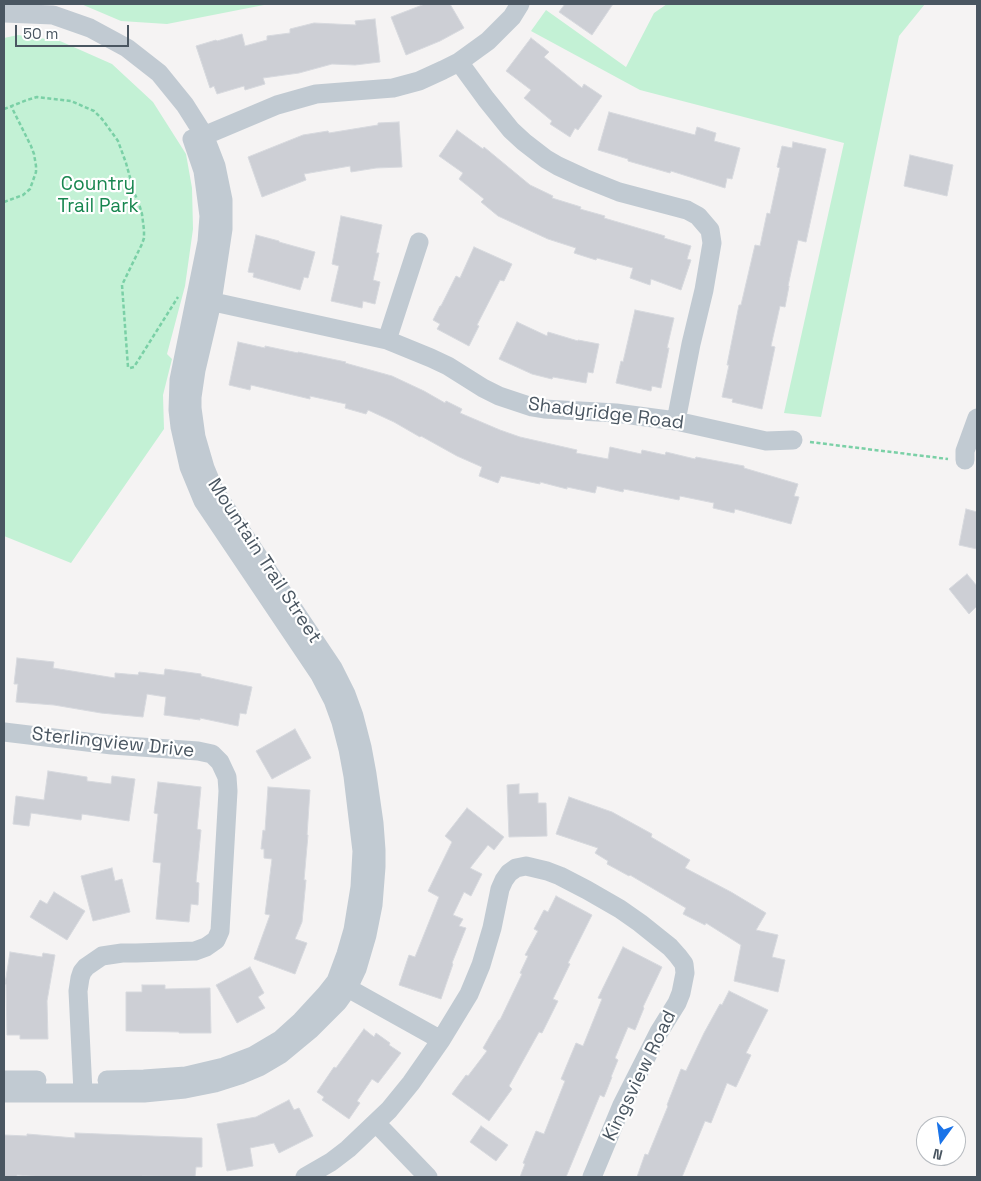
<!DOCTYPE html>
<html>
<head>
<meta charset="utf-8">
<style>
  body { margin:0 }
  #map { position:relative; width:981px; height:1181px; overflow:hidden; background:#f5f3f3; font-family:"Space Grotesk",sans-serif }
  canvas { display:block }
  .frame { position:absolute; inset:0; border:5px solid #4a5661; pointer-events:none }
  .north { position:absolute; left:916px; top:1116px; width:50px; height:50px; box-sizing:border-box; background:#fff; border:1px solid #b7bbc0; border-radius:50%; rotate:194deg; font-size:14px; font-weight:700; line-height:20px; text-align:center; color:#4a5661 }
  .north::after { content:''; display:block; margin:auto; width:18px; height:22px; background:#1a73e8; clip-path:polygon(50% 0,100% 100%,50% 72%,0 100%) }
  .scale { position:absolute; left:15px; top:25px; width:114px; height:22px; box-sizing:border-box; border:2px solid #4a5661; border-top:0; padding-left:6px; font-size:15px; line-height:18px; white-space:nowrap; color:#4a5661; -webkit-text-stroke:4px #fff; paint-order:stroke }
</style>
</head>
<body>
<div id="map">
<canvas width="981" height="1181"></canvas>
<div class="frame"></div>
<div class="north">N</div>
<div class="scale">50 m</div>
</div>
<script>
const ctx = document.querySelector('canvas').getContext('2d');
ctx.lineJoin = 'round';
function fill(path, color) {
  ctx.fillStyle = color;
  ctx.fill(path, 'evenodd');
}
function shape(rows) {
  const path = new Path2D();
  for (const r of rows) {
    path.moveTo(r[0], r[1]);
    for (let i = 2; i < r.length; i += 2) path.lineTo(r[i], r[i + 1]);
  }
  return path;
}
function trace(path, color, width, dash) {
  ctx.strokeStyle = color;
  ctx.lineWidth = width;
  ctx.lineCap = dash ? 'butt' : 'round';
  ctx.setLineDash(dash || []);
  ctx.stroke(path);
}
function write(font, color, halo, rows, align = 'center') {
  ctx.font = font + ' "Space Grotesk",sans-serif';
  ctx.lineWidth = 4.5;
  ctx.setLineDash([]);
  ctx.textBaseline = 'middle';
  ctx.strokeStyle = halo;
  ctx.fillStyle = color;
  for (const [text, x, y, turn = 0] of rows) {
    ctx.save();
    ctx.translate(x, y);
    ctx.rotate((+turn || 0) * Math.PI / 180);
    ctx.textAlign = isNaN(turn) ? turn : align;
    if (halo) ctx.strokeText(text, 0, 0);
    ctx.fillText(text, 0, 0);
    ctx.restore();
  }
}
const green = shape([
  [81,4,269,4,167,24,121,21],
  [667,4,925,4,899,36,821,417,784,413,844,143,640,90,531,31,546,10,626,67,654,13],
  [18,35,60,41,112,64,153,102,186,154,192,188,193,229,185,286,167,354,172,359,163,395,164,429,71,563,4,536,4,38]
]);
const building = shape([
  [425,4,450,4,464,28,440,41,406,55,391,17,425,4],
  [565,4,613,4,592,35,559,12,565,4],
  [375,19,380,62,355,65,332,64,299,73,263,78,265,84,245,90,244,86,217,94,214,86,210,88,196,46,216,40,217,41,242,34,245,46,267,40,267,36,290,33,290,29,314,23,356,25,355,21,375,19],
  [531,38,549,52,544,57,582,88,584,84,602,96,578,130,575,128,570,137,550,124,552,121,524,98,531,90,506,71,531,38],
  [609,112,695,135,697,127,716,133,714,141,740,148,732,179,727,178,725,188,671,171,670,173,628,161,628,159,598,150,609,112],
  [399,122,402,167,376,168,351,172,350,166,304,174,306,180,262,197,248,157,303,135,328,131,329,133,378,125,378,123,399,122],
  [457,130,483,149,484,147,530,185,553,196,552,198,581,207,580,209,605,216,604,218,665,236,664,238,691,246,687,259,691,260,681,290,651,279,650,285,630,278,633,268,597,258,596,260,574,253,576,248,548,239,498,216,481,202,484,199,459,179,463,173,439,156,457,130],
  [793,142,826,149,806,242,798,240,788,286,789,286,785,307,780,306,771,346,775,347,762,409,732,402,733,399,722,397,729,365,727,365,739,305,741,305,755,245,760,246,767,213,770,214,780,168,777,167,782,146,792,148,793,142],
  [910,155,953,165,947,196,904,186,910,155],
  [341,216,382,225,376,253,379,253,373,280,380,282,375,304,363,301,362,308,331,301,339,266,332,264,341,216],
  [256,235,279,241,279,242,315,252,308,278,304,277,300,290,253,277,254,273,248,272,256,235],
  [474,247,512,264,504,281,500,280,477,325,479,326,469,346,437,329,440,324,433,320,440,306,441,306,456,276,460,278,474,247],
  [635,310,674,318,667,348,669,348,661,388,652,386,651,391,616,383,621,361,623,362,635,310],
  [517,322,547,336,548,332,578,341,578,340,599,344,593,373,588,372,586,383,553,377,552,379,532,374,499,359,517,322],
  [238,342,265,348,265,346,298,353,298,352,346,362,345,363,392,376,424,391,445,403,446,401,462,409,460,413,500,430,520,437,577,450,576,453,608,459,610,447,641,454,642,450,665,455,666,452,695,459,696,457,744,466,744,468,798,484,794,496,799,497,791,524,735,509,734,513,713,508,714,503,680,496,679,500,624,489,623,492,597,486,595,493,567,487,567,489,540,482,540,484,501,476,498,483,479,476,482,467,457,456,421,436,420,437,394,422,368,410,366,414,345,408,346,404,310,396,310,399,251,385,250,390,229,385,238,342],
  [966,509,977,512,977,549,959,545,966,509],
  [967,574,977,586,977,606,969,614,949,589,967,574],
  [17,658,54,662,53,668,115,678,115,673,138,675,139,672,164,675,165,669,201,674,201,676,252,687,246,714,240,713,238,726,200,718,200,720,164,715,166,697,147,694,143,717,101,713,54,705,16,702,18,684,14,684,17,658],
  [295,729,311,758,272,779,256,751,295,729],
  [48,771,87,777,87,781,111,784,112,776,135,779,129,821,82,814,81,820,31,813,29,826,13,824,16,796,44,800,48,771],
  [158,782,201,787,197,829,201,830,196,882,199,883,198,905,191,904,189,922,156,919,161,863,153,862,158,814,154,813,158,782],
  [519,784,519,794,538,793,538,803,546,803,547,836,509,837,507,785,519,784],
  [268,787,310,790,307,835,308,835,304,880,306,880,302,922,295,939,307,943,295,974,254,959,270,915,265,914,272,859,264,858,264,849,261,849,263,830,265,831,268,787],
  [569,797,612,812,652,834,651,837,690,860,685,868,731,892,766,913,756,930,778,935,772,957,785,960,778,992,734,981,741,945,706,923,705,925,683,914,686,908,630,875,629,876,607,864,608,861,595,853,598,848,556,834,569,797],
  [467,808,504,837,494,850,488,845,470,868,482,874,471,896,464,892,453,915,463,919,459,926,466,928,452,963,453,964,441,999,399,985,409,955,415,957,439,897,428,891,452,842,445,836,467,808],
  [112,868,115,881,122,879,130,912,93,921,81,876,112,868],
  [54,892,85,911,67,940,30,917,40,900,47,904,54,892],
  [556,896,592,915,568,963,570,964,553,999,558,1001,542,1033,539,1032,509,1086,512,1089,489,1121,452,1094,466,1075,468,1076,487,1051,483,1048,499,1020,500,1020,522,974,520,973,528,956,525,955,538,931,534,929,544,910,548,912,556,896],
  [623,947,662,967,643,1007,644,1008,635,1030,628,1027,615,1058,618,1060,611,1077,612,1077,604,1097,600,1095,566,1177,520,1177,525,1164,523,1163,536,1131,544,1134,565,1081,561,1079,576,1043,583,1046,602,999,598,998,623,947],
  [10,952,42,957,43,953,55,955,47,1001,48,1039,20,1039,20,1035,7,1035,6,984,5,984,10,952],
  [250,967,264,993,258,997,265,1008,237,1023,216,985,250,967],
  [142,985,165,985,165,989,210,988,211,1033,179,1033,179,1032,126,1031,126,992,142,992,142,985],
  [729,991,768,1010,746,1053,751,1055,736,1087,727,1083,711,1123,705,1121,682,1177,637,1177,645,1154,648,1155,668,1106,667,1105,681,1069,686,1071,704,1033,720,1004,722,1005,729,991],
  [364,1029,374,1037,376,1033,390,1043,389,1045,401,1053,378,1083,372,1079,357,1101,360,1103,349,1119,322,1100,324,1097,317,1092,334,1067,336,1068,364,1029],
  [289,1100,294,1110,299,1108,313,1136,279,1153,274,1143,250,1148,253,1166,227,1171,217,1124,256,1117,289,1100],
  [481,1126,508,1145,496,1161,470,1142,481,1126],
  [75,1133,202,1138,202,1167,196,1167,195,1177,142,1176,142,1177,43,1177,17,1175,17,1177,4,1177,4,1135,27,1136,27,1134,75,1138,75,1133]
]);
const path = shape([
  [4,109,27,100,37,97,71,101,94,111,102,119,118,141,126,163,134,192,139,204,142,214,144,230,144,238,142,244,122,285,128,367,130,368,134,367,178,297],
  [4,202,23,195,30,189,36,172,36,166,34,154,31,146,11,106],
  [810,442,948,459]
]);
const minor = shape([
  [4,13,53,15,90,28,127,48,159,73,185,105,204,135,216,166,223,200,223,229,212,302,196,370,192,397,192,408,196,437,205,468,215,492,333,668,346,694,354,716,362,747,367,774,374,823,376,850,376,867,373,905,367,935,357,969,348,988,338,1002,310,1030,281,1054,259,1067,240,1075,215,1083,185,1089,144,1093,4,1093],
  [459,62,486,99,511,130,524,142,546,159,558,166,584,178,619,192,687,210,698,216,710,230,712,243,704,290,691,344,676,421],
  [194,140,277,105,316,94,393,88,419,81,443,70,459,62,488,41,512,17,520,4],
  [200,299,387,340,431,358,448,366,483,388,499,396,532,407,544,409,616,413,676,421,766,441,793,440],
  [387,340,419,242],
  [965,460,965,451,977,418],
  [4,732,112,745,198,751,212,754,220,762,227,777,228,791,220,931,216,940,206,947,195,951,136,953,122,953,102,956,86,967,82,972,80,978,78,991,83,1092],
  [337,982,441,1040],
  [4,1080,37,1080],
  [107,1080,144,1079,186,1076,224,1067,253,1056,280,1040,301,1021,325,995,336,981,346,954,353,930,360,887,362,851,353,776,348,749,341,722,333,700,320,675,203,501,189,467,180,427,178,410,179,380,207,242,209,216,203,171,192,139],
  [376,1123,428,1177],
  [305,1177,331,1162,348,1149,389,1110,411,1083,441,1040,469,994,481,965,492,928,500,889,504,880,509,873,516,868,526,866,547,871,560,876,587,890,620,909,640,923,670,947,678,956,684,964,685,973,681,993,677,1003,659,1032,622,1105,592,1177]
]);
const parkNames = [
  ["Country",98,185],
  ["Trail Park",98,207]
];
const streetNames = [
  ["Shadyridge Road",606,414,7],
  ["Mountain Trail Street",264,561,57],
  ["Sterlingview Drive",113,743,6],
  ["Kingsview Road",640,1076,-64]
];
fill(green, '#c3f1d5');
fill(building, '#cdcfd5');
trace(building, '#d7d9de', 1);
trace(path, '#7ad0a6', 2.5, [4, 2.5]);
trace(minor, '#c1cad2', 19);
write('19px', '#17864f', '#fff', parkNames);
write('19px', '#4a5661', '#fff', streetNames);
</script>
</body>
</html>
